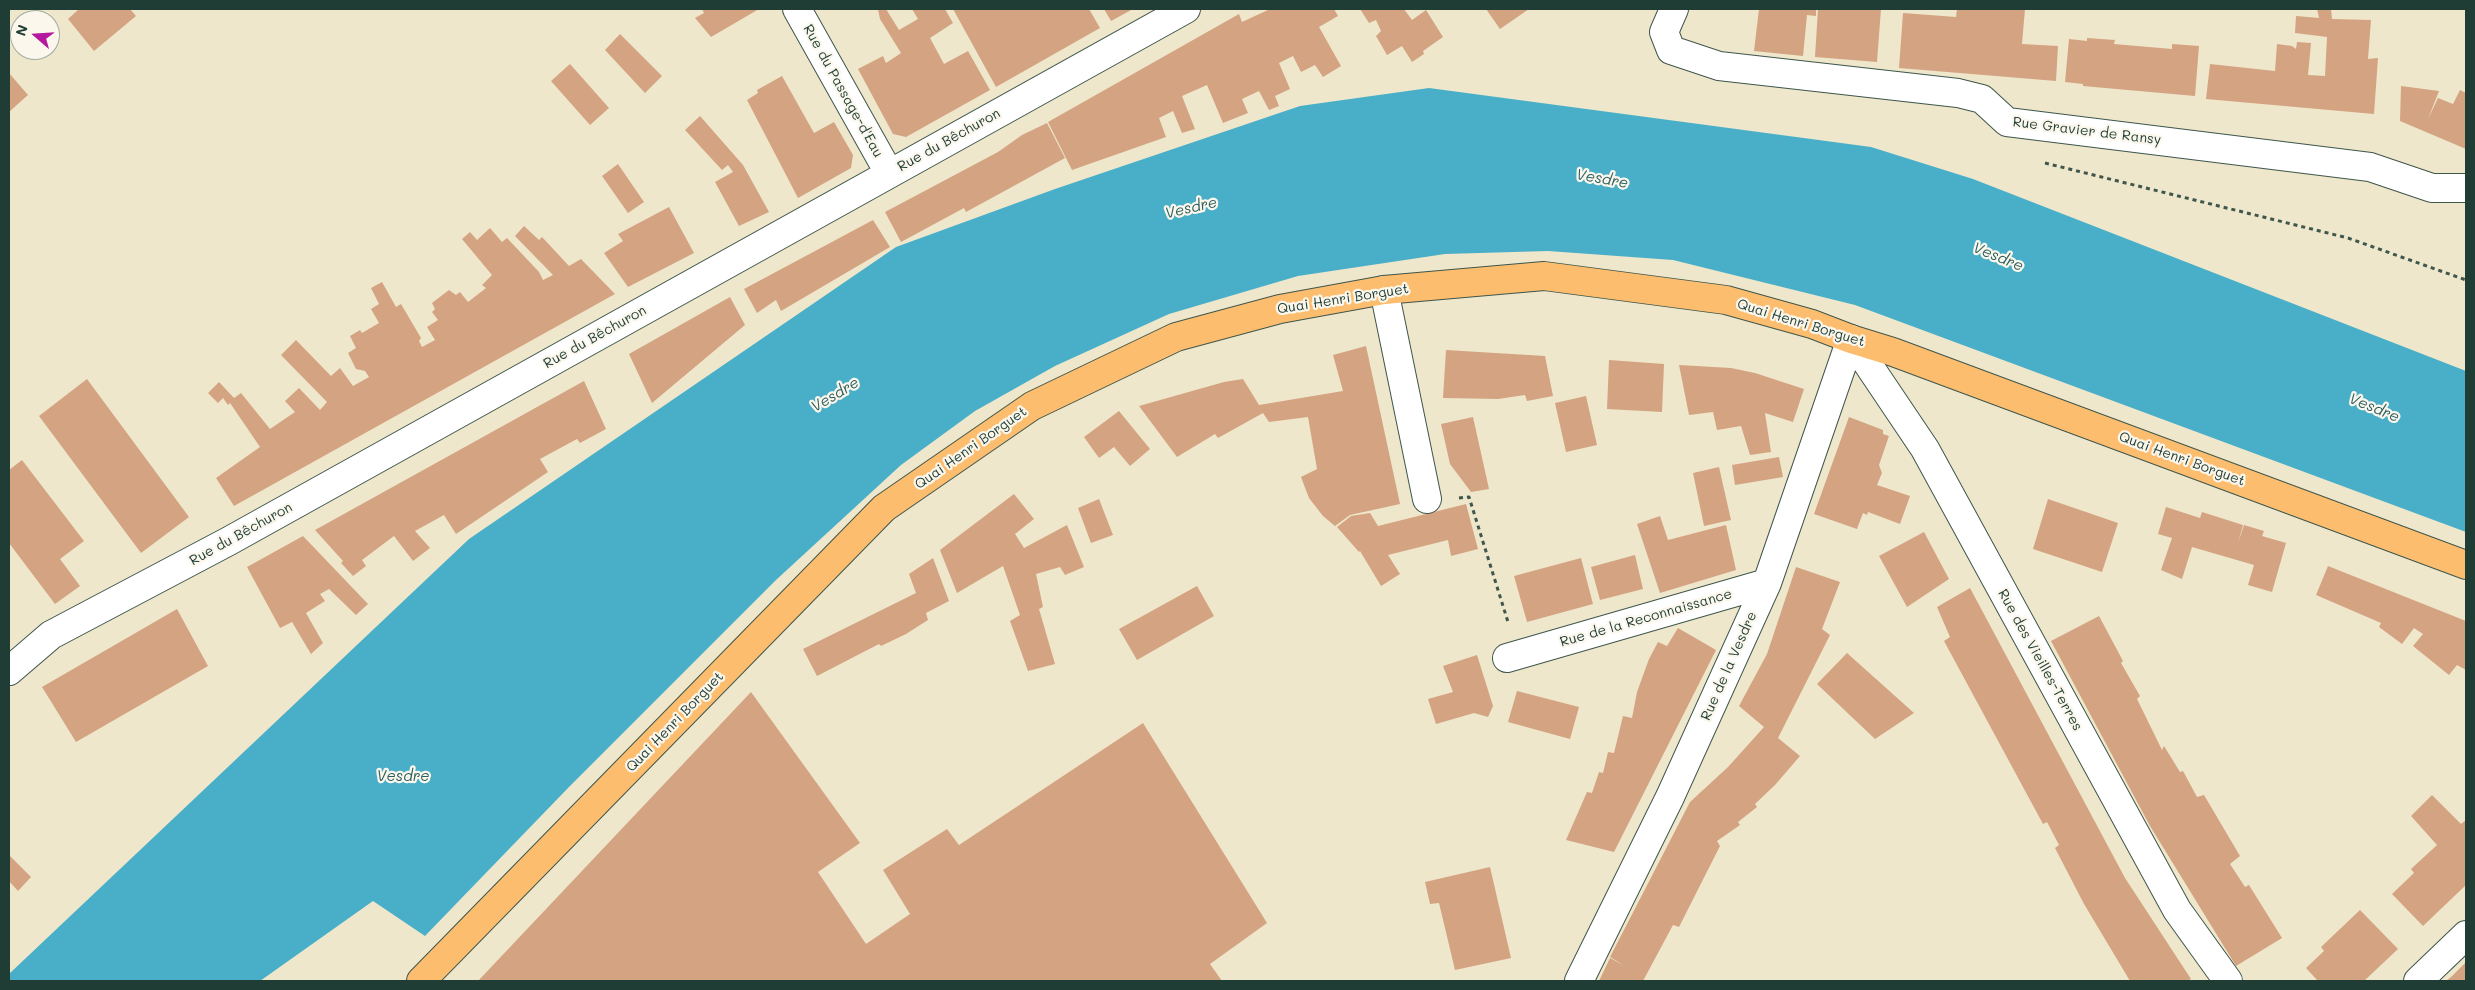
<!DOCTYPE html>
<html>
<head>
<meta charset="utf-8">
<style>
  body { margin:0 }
  #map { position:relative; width:2475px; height:990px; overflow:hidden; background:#eee7cb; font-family:Mali,sans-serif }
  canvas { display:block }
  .frame { position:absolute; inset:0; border:10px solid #1f3d34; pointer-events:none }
  .north { position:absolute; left:10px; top:10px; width:50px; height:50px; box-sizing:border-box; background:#fbf7ec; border:1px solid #a3ada2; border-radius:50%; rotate:289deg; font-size:14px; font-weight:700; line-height:20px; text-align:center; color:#1f3d34 }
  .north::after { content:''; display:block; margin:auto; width:18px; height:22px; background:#b5179e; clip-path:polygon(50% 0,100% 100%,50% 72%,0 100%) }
</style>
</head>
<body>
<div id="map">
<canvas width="2475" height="990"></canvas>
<div class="frame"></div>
<div class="north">N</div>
</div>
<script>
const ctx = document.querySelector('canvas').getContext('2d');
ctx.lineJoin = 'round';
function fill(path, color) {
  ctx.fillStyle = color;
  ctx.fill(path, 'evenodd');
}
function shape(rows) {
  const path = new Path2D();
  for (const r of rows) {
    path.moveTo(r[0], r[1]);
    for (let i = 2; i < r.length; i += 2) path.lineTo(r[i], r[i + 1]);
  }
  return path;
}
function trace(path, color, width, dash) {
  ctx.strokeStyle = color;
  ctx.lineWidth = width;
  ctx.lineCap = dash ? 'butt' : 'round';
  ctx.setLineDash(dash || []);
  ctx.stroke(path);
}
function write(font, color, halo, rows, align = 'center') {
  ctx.font = font + ' Mali,sans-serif';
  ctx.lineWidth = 4.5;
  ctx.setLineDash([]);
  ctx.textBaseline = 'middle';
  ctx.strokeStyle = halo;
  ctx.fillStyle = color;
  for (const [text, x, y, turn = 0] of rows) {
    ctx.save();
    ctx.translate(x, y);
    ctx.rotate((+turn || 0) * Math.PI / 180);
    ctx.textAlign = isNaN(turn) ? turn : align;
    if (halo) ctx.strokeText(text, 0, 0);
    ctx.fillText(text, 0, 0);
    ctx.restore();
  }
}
const water = shape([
  [1429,88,1871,147,1973,179,2466,371,2466,532,1855,305,1673,260,1548,251,1445,254,1298,276,1169,314,1055,366,975,411,901,465,776,580,568,788,425,936,373,901,260,981,9,981,9,974,469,539,896,247,1055,189,1300,106]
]);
const building = shape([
  [79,9,130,9,136,16,94,51,68,19],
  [702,9,759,9,711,37,695,18,704,13],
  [878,9,886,9,899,30,918,19,912,9,945,9,953,23,930,38,944,64,968,51,990,90,906,137,893,134,858,69,883,56,886,63,901,53,880,19],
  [953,9,1089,9,1100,28,996,87],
  [1104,9,1133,9,1111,21],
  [1270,9,1334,9,1338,16,1319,27,1341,66,1323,77,1315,65,1301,72,1293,56,1279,63,1290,89,1275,96,1279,106,1269,110,1259,91,1242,99,1248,113,1223,123,1207,85,1182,96,1195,129,1182,133,1173,111,1159,118,1166,137,1072,170,1048,122,1239,14,1242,22],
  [1360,9,1404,9,1412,20,1426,10,1443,37,1423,51,1424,54,1412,62,1402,46,1387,55,1376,36,1381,31,1376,20,1369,23],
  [1486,9,1529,9,1500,29],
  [1759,9,1816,9,1816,16,1807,15,1803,56,1754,51],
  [1818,9,1881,9,1877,62,1815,57],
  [1957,9,2025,9,2022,44,2058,46,2056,81,1899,68,1903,13,1956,17],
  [2317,9,2331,9,2332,19,2371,20,2368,59,2378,58,2374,114,2206,99,2210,64,2275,71,2277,44,2292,46,2296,49,2297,42,2311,43,2308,75,2325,76,2327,37,2295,33,2296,16,2319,18],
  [620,34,662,76,645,93,605,50],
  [2087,38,2115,40,2114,44,2172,49,2172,44,2199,46,2195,96,2083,86,2083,84,2065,82,2069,39,2087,41],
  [570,64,609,108,590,125,551,81],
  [9,73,28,95,9,112],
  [782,76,814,133,834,122,853,155,851,168,798,198,747,100,758,93,757,90],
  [2401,86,2439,91,2428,119,2438,98,2453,104,2460,90,2466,93,2466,149,2400,121],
  [700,116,743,165,769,212,739,226,715,182,733,172,728,165,722,170,685,130],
  [1047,123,1065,158,966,212,964,208,901,242,885,212,998,152,1022,135],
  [618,164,644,202,628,213,602,176],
  [669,207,694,253,628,287,604,253,623,241,618,234],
  [873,220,890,247,781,311,776,300,757,313,744,289],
  [524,226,539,240,542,237,569,266,581,259,615,294,234,506,216,478,260,447,230,403,228,405,223,398,218,403,208,393,219,382,234,398,241,393,270,429,295,412,285,401,299,388,320,410,327,402,281,355,296,340,331,376,340,368,353,386,369,377,365,371,356,369,348,353,356,348,350,336,360,330,362,333,379,323,371,309,379,304,371,288,382,282,396,307,401,304,421,338,419,341,422,347,435,340,427,327,438,320,432,312,435,309,432,303,449,290,456,295,460,292,468,302,486,288,482,285,492,275,462,239,470,232,477,240,490,228,502,242,507,238,539,272,543,280,553,275,515,236],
  [730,297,745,325,652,403,629,354],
  [1366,346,1400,504,1350,515,1335,526,1323,516,1309,498,1301,477,1317,469,1308,417,1269,422,1263,413,1218,438,1215,434,1177,457,1139,406,1224,382,1243,379,1259,405,1343,391,1333,355],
  [1446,350,1545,356,1553,396,1527,401,1525,395,1498,399,1443,398],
  [1609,360,1664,364,1662,412,1607,409],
  [1679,365,1731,368,1755,373,1804,389,1793,422,1765,413,1771,452,1750,455,1741,426,1717,430,1713,412,1689,415],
  [87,379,189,517,141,553,39,416],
  [584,381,606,429,580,443,577,439,540,459,548,472,456,534,444,515,415,531,430,548,413,561,394,536,362,560,366,566,353,576,341,563,343,561,315,530],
  [1586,396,1597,445,1566,452,1555,403],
  [1119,411,1150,449,1130,466,1114,447,1099,458,1084,437],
  [1473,417,1489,489,1471,492,1450,464,1441,424],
  [1849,417,1883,430,1883,434,1889,436,1879,465,1882,473,1877,485,1910,496,1900,524,1868,512,1867,515,1863,513,1857,529,1814,514],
  [1779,457,1783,477,1735,485,1732,465],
  [22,460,84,541,60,559,80,586,55,604,9,543,9,470],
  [1719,467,1731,520,1704,526,1693,473],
  [1014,494,1034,519,1015,534,1024,548,1067,525,1084,567,1065,575,1060,567,1036,574,1043,607,1039,609,1055,664,1028,671,1010,621,1020,615,1003,566,957,593,940,550],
  [1099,499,1113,535,1091,543,1078,508],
  [2048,499,2118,523,2102,572,2033,549],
  [1466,504,1478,549,1451,556,1448,540,1388,555,1400,574,1381,586,1360,551,1359,552,1337,527,1351,516,1370,513,1378,526],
  [2166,507,2200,518,2202,512,2243,525,2238,543,2244,525,2264,531,2262,536,2286,543,2272,592,2248,585,2254,565,2192,547,2182,579,2161,570,2172,538,2158,534],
  [1660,516,1668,540,1726,525,1736,570,1660,593,1637,524],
  [1924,532,1949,579,1907,607,1879,556],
  [303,536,368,604,356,615,329,589,320,594,325,601,306,613,323,643,311,654,292,622,280,628,247,567],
  [1635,555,1643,589,1600,600,1591,567],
  [933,558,949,601,926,613,928,620,906,634,881,646,879,644,817,676,803,649,916,593,909,574],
  [1581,558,1593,604,1527,622,1514,576],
  [2328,566,2466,621,2466,670,2457,665,2449,675,2413,646,2423,634,2414,628,2402,644,2379,627,2381,623,2316,595],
  [1796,567,1840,582,1822,629,1830,635,1778,738,1800,756,1775,785,1755,804,1757,807,1738,822,1740,825,1717,841,1720,846,1679,927,1673,925,1643,981,1599,981,1610,958,1625,966,1610,957,1690,802,1728,767,1764,727,1739,706,1767,654],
  [1197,586,1214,616,1137,660,1119,629],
  [1970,588,2125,878,2191,979,2187,981,2130,981,2084,904,2055,848,2059,845,2047,822,2043,824,1944,641,1950,637,1937,607],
  [177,609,208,666,76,742,42,687],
  [2099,616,2123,661,2121,663,2140,696,2137,699,2162,750,2164,746,2180,772,2183,771,2197,797,2204,795,2240,856,2230,864,2245,887,2249,885,2282,938,2236,966,2150,826,2051,641],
  [1678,628,1716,650,1614,852,1566,840,1587,792,1592,793,1599,772,1603,773,1608,752,1614,753,1623,716,1632,718,1637,692,1649,659,1658,642,1667,646],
  [1847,653,1914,713,1875,739,1817,684],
  [1477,655,1493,706,1488,717,1474,713,1436,724,1428,699,1453,692,1443,666],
  [1517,691,1579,707,1570,739,1508,722],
  [751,692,860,843,818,872,866,944,910,914,883,870,947,829,959,845,1143,723,1267,923,1210,964,1222,981,478,981],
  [2432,795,2461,824,2466,820,2466,885,2423,926,2392,894,2414,873,2411,869,2437,845,2411,816],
  [9,855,31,877,18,891,9,881],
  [1490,867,1511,958,1455,970,1439,903,1430,904,1425,882],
  [2360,910,2398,949,2364,981,2318,981,2306,968,2324,951,2321,947],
  [2466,962,2466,981,2446,981,2451,977]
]);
const path = shape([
  [2045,163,2348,238,2466,280],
  [1459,498,1469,497,1508,622]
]);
const minor = shape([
  [797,9,889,173],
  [1674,9,1664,32,1671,50,1719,66,1958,93,1982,99,2007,122,2370,167,2432,188,2466,188],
  [1384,290,1427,499],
  [1851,339,1925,449,2177,910,2228,981],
  [1507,658,1767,583],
  [9,671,51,635,229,541,1186,9],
  [1579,981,1670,797,1767,583,1851,339],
  [2418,981,2466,935]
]);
const primary = shape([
  [421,981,884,508,1032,406,1176,337,1280,309,1384,290,1544,276,1726,300,1812,324,1851,339,1893,352,2466,565]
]);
const streetNames = [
  ["Rue du Passage-d'Eau",843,91,61],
  ["Rue Gravier de Ransy",2087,131,7],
  ["Rue du Bêchuron",949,140,-29],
  ["Quai Henri Borguet",1343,299,-9],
  ["Quai Henri Borguet",1801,323,17],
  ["Rue du Bêchuron",595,337,-29],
  ["Quai Henri Borguet",971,448,-35],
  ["Quai Henri Borguet",2182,459,20],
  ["Rue du Bêchuron",241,534,-29],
  ["Rue de la Reconnaissance",1646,618,-16],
  ["Rue des Vieilles-Terres",2040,660,61],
  ["Rue de la Vesdre",1729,666,-66],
  ["Quai Henri Borguet",675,722,-46]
];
const waterNames = [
  ["Vesdre",1602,179,10],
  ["Vesdre",1191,208,-13],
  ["Vesdre",1998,257,22],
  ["Vesdre",835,395,-31],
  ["Vesdre",2374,408,22],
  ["Vesdre",403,776]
];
fill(water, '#49afc9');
fill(building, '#d4a382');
trace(minor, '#3e564b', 30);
trace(primary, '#3e564b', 30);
trace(path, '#3e564b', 3, [4, 4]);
trace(minor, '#fff', 28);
trace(primary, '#fcbd6f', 28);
write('14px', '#1f3d34', '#fbf7ec', streetNames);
write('italic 15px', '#2c5f61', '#fbf7ec', waterNames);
</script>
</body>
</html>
